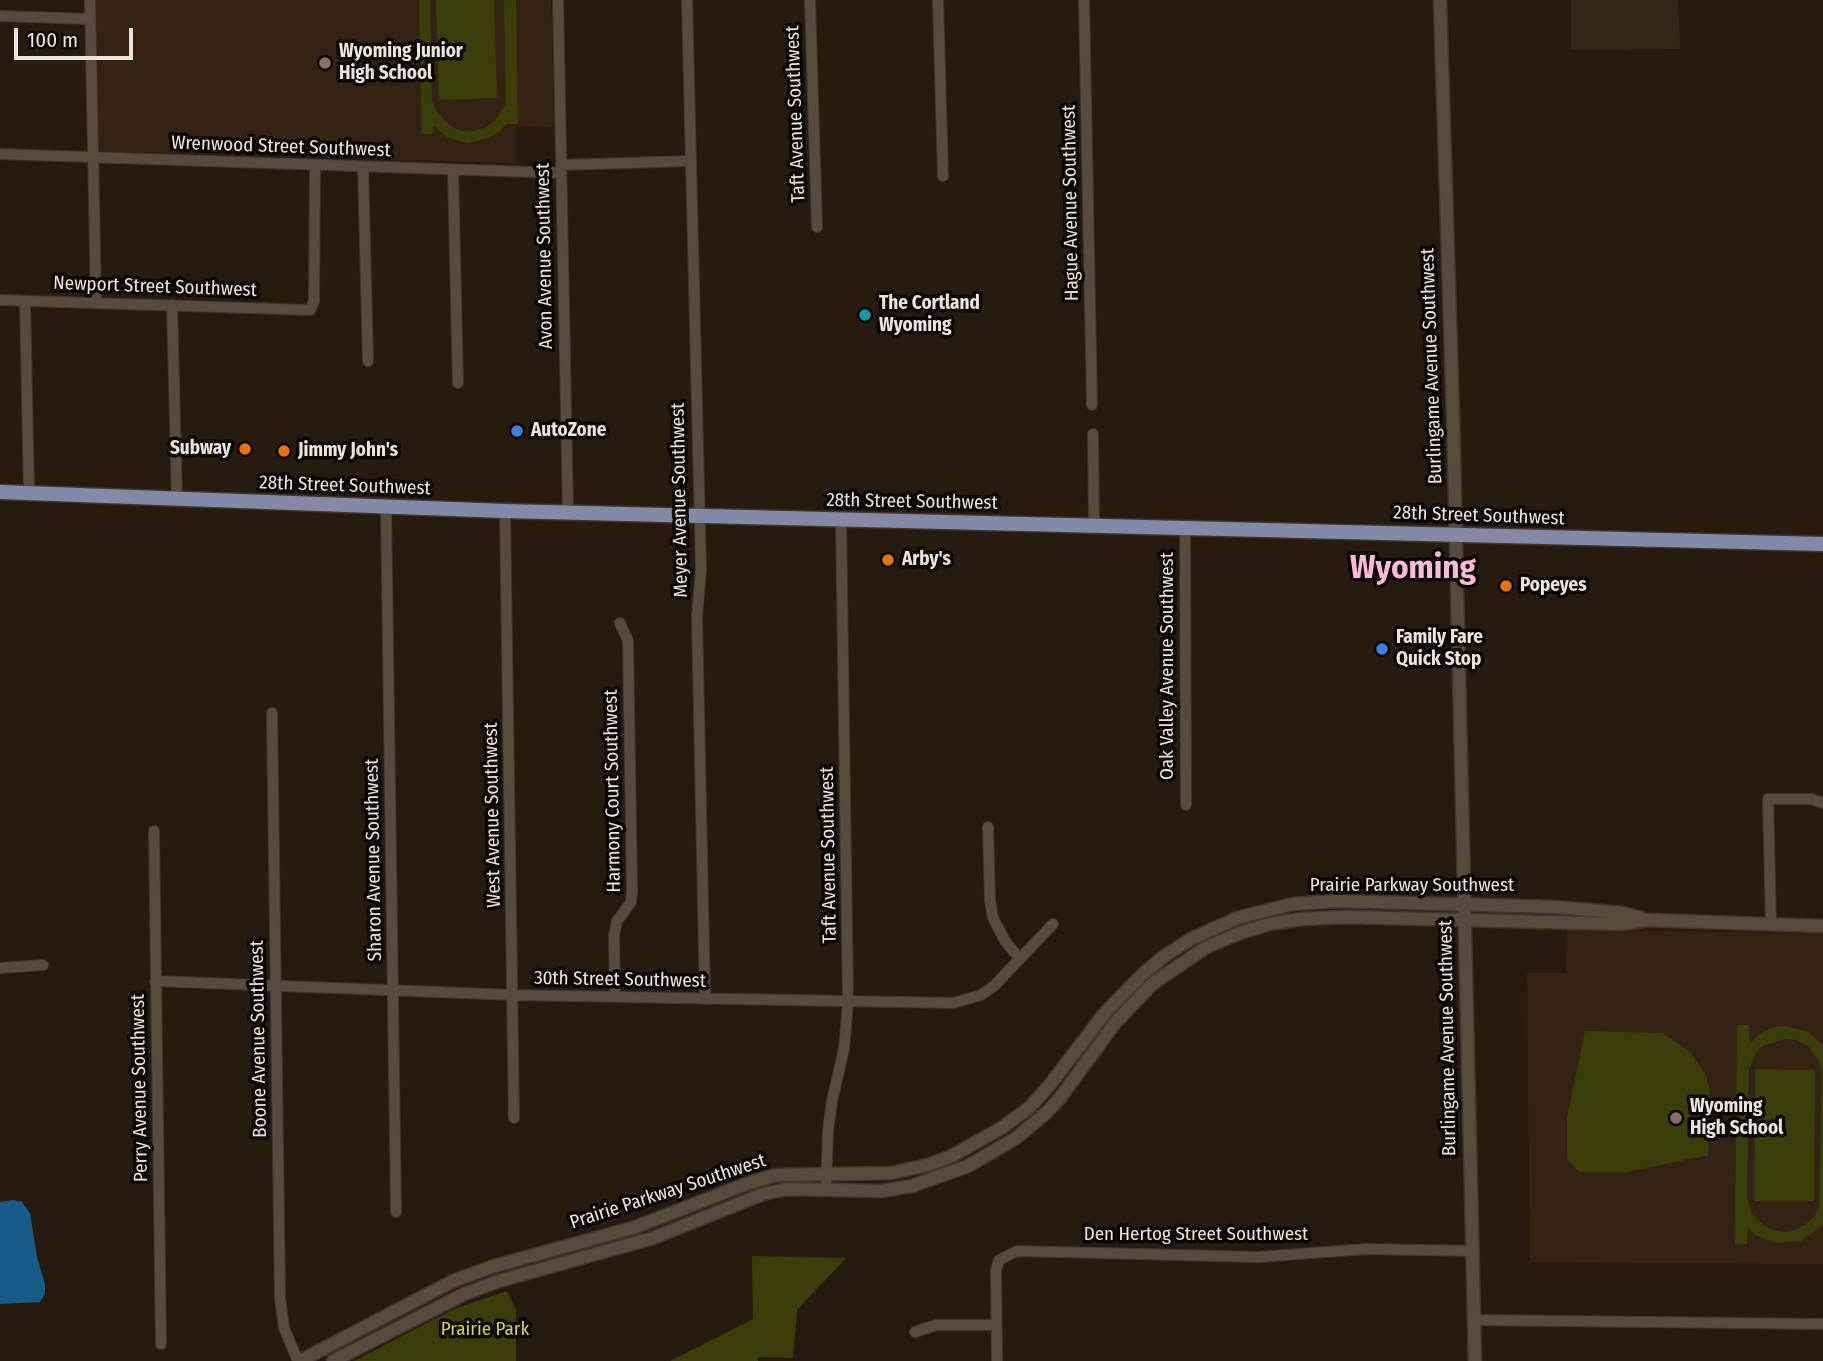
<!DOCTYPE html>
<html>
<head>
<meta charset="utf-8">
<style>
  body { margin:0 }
  #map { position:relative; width:1823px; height:1361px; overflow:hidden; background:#271b0f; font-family:"Fira Sans Condensed",sans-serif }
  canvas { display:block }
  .scale { position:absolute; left:14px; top:28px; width:119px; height:32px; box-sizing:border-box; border:4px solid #ede5dd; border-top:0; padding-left:9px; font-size:21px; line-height:24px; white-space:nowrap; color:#ede5dd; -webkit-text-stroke:5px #0c0704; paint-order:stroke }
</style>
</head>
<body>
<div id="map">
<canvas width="1823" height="1361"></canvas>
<div class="scale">100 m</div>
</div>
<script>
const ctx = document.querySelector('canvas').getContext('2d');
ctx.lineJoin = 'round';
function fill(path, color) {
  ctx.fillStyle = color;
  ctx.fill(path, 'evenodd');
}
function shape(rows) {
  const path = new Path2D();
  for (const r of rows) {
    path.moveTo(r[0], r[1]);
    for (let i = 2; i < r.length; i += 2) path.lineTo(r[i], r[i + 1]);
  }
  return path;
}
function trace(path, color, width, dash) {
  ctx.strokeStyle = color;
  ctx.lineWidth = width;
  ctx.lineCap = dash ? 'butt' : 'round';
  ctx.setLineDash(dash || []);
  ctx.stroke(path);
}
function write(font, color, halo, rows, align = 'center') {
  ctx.font = font + ' "Fira Sans Condensed",sans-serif';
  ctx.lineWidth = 7;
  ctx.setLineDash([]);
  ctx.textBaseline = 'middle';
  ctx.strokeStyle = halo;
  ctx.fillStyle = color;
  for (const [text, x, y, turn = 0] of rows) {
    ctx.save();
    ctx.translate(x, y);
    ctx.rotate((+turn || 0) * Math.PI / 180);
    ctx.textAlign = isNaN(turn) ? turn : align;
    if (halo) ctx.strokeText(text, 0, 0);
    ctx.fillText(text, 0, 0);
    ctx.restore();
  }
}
const industrial = shape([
  [1571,0,1678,0,1680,49,1571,50]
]);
const built = shape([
  [96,0,551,0,554,127,516,126,516,163,99,151],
  [1567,929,1823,934,1823,1264,1530,1262,1527,973,1566,973]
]);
const green = shape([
  [419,0,430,0,432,100,436,110,451,127,463,131,474,131,486,127,494,122,506,104,504,0,516,0,518,124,506,124,499,132,488,138,467,143,447,137,434,126,433,134,422,134],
  [436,0,494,0,497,98,439,100],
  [1737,1025,1749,1025,1750,1043,1763,1032,1774,1027,1786,1026,1808,1032,1823,1045,1823,1225,1801,1241,1776,1243,1755,1235,1748,1228,1747,1244,1735,1244],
  [1785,1039,1796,1040,1808,1046,1819,1061,1822,1072,1819,1206,1815,1216,1805,1225,1793,1231,1784,1232,1770,1229,1757,1220,1751,1212,1747,1198,1749,1068,1757,1052,1763,1046],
  [1585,1031,1663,1033,1690,1052,1705,1073,1710,1089,1708,1155,1627,1172,1579,1172,1567,1159,1567,1117],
  [1755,1069,1815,1070,1814,1201,1754,1201],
  [752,1256,846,1258,797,1310,793,1358,759,1357,758,1361,670,1361,753,1319],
  [507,1291,516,1310,516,1361,354,1361,454,1309]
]);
const water = shape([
  [13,1200,22,1202,30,1213,37,1257,45,1284,45,1294,40,1302,0,1304,0,1202]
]);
const minor = shape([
  [90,0,96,302],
  [558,0,568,512],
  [687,0,701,569,697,617,705,999],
  [810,0,817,227],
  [938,0,943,176],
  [1084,0,1092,405],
  [0,16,90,19],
  [0,154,561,173],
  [561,165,691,161],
  [363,167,368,361],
  [453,171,458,383],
  [0,300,310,310,314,301,315,165],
  [25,301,29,493],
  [172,305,177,499],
  [1093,434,1094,526],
  [386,506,396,1212],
  [505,511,514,1118],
  [1185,528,1186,805],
  [272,713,280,1298,284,1328,298,1361],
  [988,827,990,901,993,918,1005,941,1020,959],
  [154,831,161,1344],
  [1771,925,1768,799,1811,799,1823,803],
  [0,968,43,965],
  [155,981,514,995,953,1003,981,995,994,986,1053,924],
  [615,997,614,935,617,921,631,902,632,891,628,641,620,623],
  [826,1190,828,1130,832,1101,844,1049,848,1002,841,519],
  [1475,1320,1823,1324],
  [915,1332,936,1325,996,1325],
  [997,1361,996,1270,999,1260,1017,1251,1259,1257,1366,1249,1473,1251]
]);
const tertiary = shape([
  [1440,0,1453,415,1475,1361],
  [300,1361,453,1281,491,1267,636,1227,746,1184,776,1175,891,1173,928,1165,952,1156,1003,1127,1030,1107,1048,1087,1104,1014,1141,976,1163,957,1191,939,1237,918,1293,904,1336,901,1556,907,1622,913,1641,918],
  [333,1361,464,1294,499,1281,653,1238,763,1194,787,1189,881,1191,912,1186,968,1166,1016,1138,1046,1113,1060,1098,1115,1023,1152,984,1205,948,1237,934,1269,924,1302,919,1347,917,1621,924,1648,920,1823,926]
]);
const primary = shape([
  [0,492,505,511,1823,544]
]);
const markers = [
  [325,63,7,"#8d6e63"],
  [865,315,7,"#0f9aa8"],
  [517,431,7,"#3f7fe0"],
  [245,449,7,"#e8710a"],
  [284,451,7,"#e8710a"],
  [888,560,7,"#e8710a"],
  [1506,586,7,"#e8710a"],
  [1382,649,7,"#3f7fe0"],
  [1676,1118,7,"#8d6e63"]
];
const poiNames = [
  ["Wyoming Junior",339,52],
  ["High School",339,74],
  ["The Cortland",879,304],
  ["Wyoming",879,326],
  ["AutoZone",531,431],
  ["Subway",231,449,"right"],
  ["Jimmy John's",298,451],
  ["Arby's",902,560],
  ["Popeyes",1520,586],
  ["Family Fare",1396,638],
  ["Quick Stop",1396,660],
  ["Wyoming",1690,1107],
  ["High School",1690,1129]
];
const streetNames = [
  ["Taft Avenue Southwest",796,114,-92],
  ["Wrenwood Street Southwest",281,147,2],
  ["Hague Avenue Southwest",1071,203,-91],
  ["Avon Avenue Southwest",545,256,-91],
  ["Newport Street Southwest",155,287,2],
  ["Burlingame Avenue Southwest",1432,366,-92],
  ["28th Street Southwest",345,486,2],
  ["Meyer Avenue Southwest",680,500,-91],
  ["28th Street Southwest",912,502,1],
  ["28th Street Southwest",1479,516,2],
  ["Oak Valley Avenue Southwest",1168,666,-90],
  ["Harmony Court Southwest",613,791,-91],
  ["West Avenue Southwest",493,815,-91],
  ["Taft Avenue Southwest",829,855,-91],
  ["Sharon Avenue Southwest",374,860,-91],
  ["Prairie Parkway Southwest",1412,886],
  ["30th Street Southwest",620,980,1],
  ["Burlingame Avenue Southwest",1448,1038,-91],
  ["Boone Avenue Southwest",259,1039,-91],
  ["Perry Avenue Southwest",140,1088,-91],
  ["Prairie Parkway Southwest",668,1192,-18],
  ["Den Hertog Street Southwest",1196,1235]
];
const parkNames = [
  ["Prairie Park",485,1330]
];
const townNames = [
  ["Wyoming",1413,569]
];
fill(industrial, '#332619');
fill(built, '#342312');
fill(green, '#3b3d0b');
fill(water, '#155c89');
trace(minor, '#403731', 12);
trace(tertiary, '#403731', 15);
trace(primary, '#403731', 17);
trace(minor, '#584a3d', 10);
trace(tertiary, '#584a3d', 12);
trace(primary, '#8489a7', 14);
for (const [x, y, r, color] of markers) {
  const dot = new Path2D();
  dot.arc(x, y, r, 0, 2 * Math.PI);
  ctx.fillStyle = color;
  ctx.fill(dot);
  trace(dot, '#0c0704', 2.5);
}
write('bold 19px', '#ede5dd', '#0c0704', poiNames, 'left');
write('19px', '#ede5dd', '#0c0704', streetNames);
write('19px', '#d1d551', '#0c0704', parkNames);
write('bold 33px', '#f9bbd8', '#0c0704', townNames);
</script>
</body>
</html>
